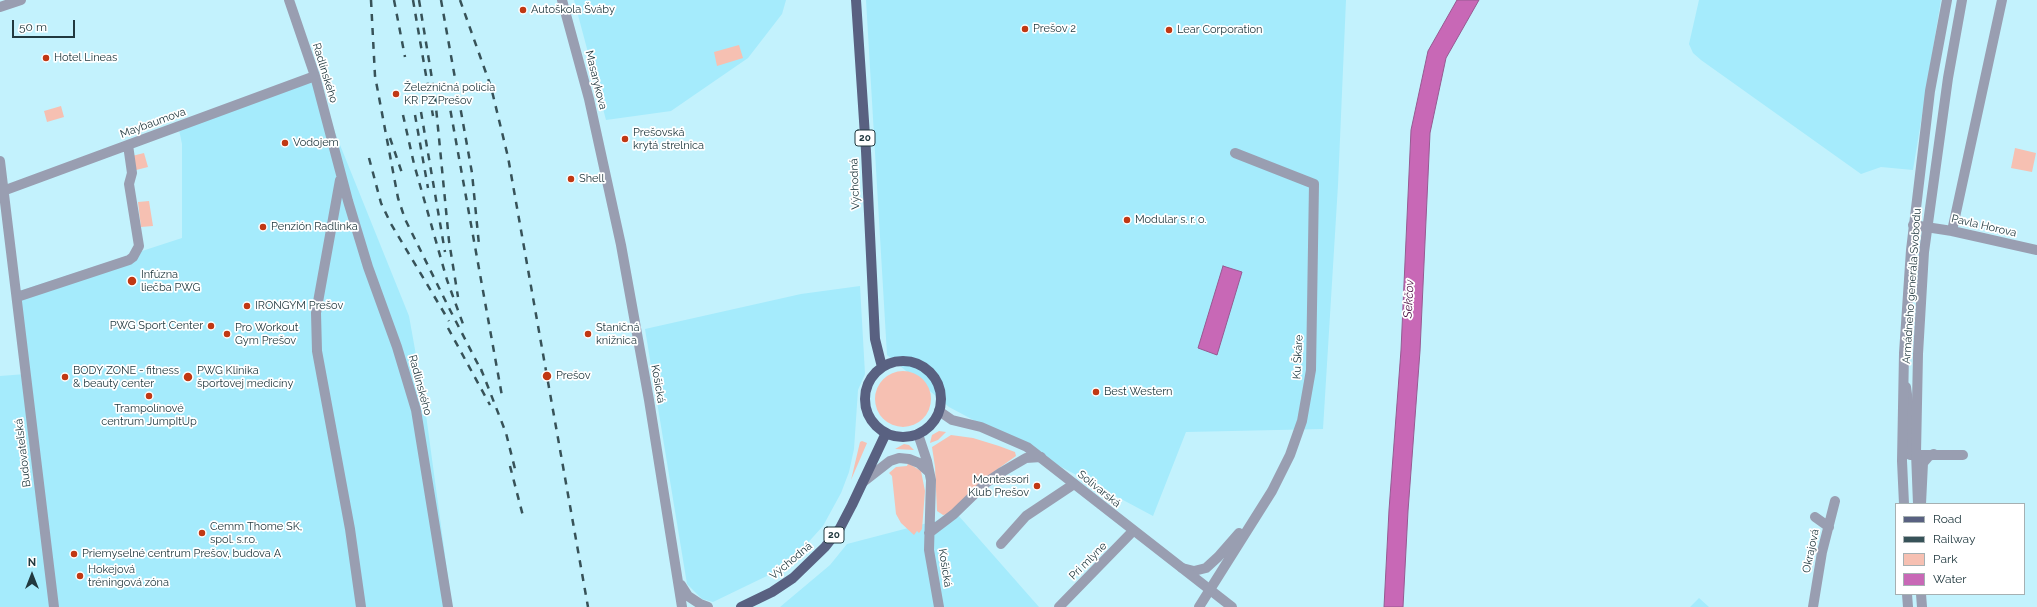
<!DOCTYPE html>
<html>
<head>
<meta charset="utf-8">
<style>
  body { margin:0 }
  #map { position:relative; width:2037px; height:607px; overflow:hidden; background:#c3f2fd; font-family:Raleway,sans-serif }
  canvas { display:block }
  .legend { position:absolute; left:1895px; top:503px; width:130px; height:92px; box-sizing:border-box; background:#fff; border:1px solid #a6b0b2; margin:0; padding:5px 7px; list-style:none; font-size:12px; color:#21393f }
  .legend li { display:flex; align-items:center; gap:8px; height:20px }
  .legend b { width:20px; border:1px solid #a6b0b2 }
  .north { position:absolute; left:12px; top:555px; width:40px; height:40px; -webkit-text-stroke:3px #fff; paint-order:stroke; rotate:0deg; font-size:11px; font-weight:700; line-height:16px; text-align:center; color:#21393f }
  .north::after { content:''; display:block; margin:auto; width:14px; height:18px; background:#21393f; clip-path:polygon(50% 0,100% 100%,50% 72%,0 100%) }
  .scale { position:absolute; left:12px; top:20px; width:63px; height:18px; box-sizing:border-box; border:2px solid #21393f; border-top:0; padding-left:5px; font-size:12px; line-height:14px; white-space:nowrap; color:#21393f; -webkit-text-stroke:3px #fff; paint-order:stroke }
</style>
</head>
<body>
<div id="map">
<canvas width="2037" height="607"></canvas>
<ul class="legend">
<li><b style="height:5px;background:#596181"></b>Road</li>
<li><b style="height:5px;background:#375258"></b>Railway</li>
<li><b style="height:11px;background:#f6c0b2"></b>Park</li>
<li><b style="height:11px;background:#c868b6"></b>Water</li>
</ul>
<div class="north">N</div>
<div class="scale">50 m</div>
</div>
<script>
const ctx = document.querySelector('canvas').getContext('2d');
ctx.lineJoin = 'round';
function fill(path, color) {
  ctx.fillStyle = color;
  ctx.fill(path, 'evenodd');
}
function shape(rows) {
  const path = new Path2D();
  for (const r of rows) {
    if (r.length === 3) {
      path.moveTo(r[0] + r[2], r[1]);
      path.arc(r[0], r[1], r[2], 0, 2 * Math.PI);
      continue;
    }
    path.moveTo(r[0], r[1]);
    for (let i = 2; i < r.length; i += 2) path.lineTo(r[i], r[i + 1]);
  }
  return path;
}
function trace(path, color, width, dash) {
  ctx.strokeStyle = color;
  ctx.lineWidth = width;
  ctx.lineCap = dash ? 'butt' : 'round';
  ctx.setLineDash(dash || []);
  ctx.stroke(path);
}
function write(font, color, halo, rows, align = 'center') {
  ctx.font = font + ' Raleway,sans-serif';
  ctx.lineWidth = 3.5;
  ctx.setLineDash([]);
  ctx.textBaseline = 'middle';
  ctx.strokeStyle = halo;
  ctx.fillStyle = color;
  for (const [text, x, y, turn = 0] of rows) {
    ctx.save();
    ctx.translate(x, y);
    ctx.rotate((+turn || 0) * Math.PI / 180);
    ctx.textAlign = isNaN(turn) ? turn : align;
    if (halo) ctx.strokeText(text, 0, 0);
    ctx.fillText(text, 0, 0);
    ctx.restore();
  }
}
const built = shape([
  [574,0,786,0,782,14,748,58,671,111,606,120],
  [866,0,1346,0,1338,185,1323,429,1186,432,1153,516,949,407,887,355],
  [1699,0,1941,0,1913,170,1881,167,1861,174,1701,60,1693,53,1689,44],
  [316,74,336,135,409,316,424,400,452,607,0,607,0,376,26,374,16,292,182,238,182,144,178,125],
  [860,286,865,374,858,390,854,449,849,472,841,493,823,526,804,547,773,573,713,602,702,599,687,584,645,329,801,294],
  [958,515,1039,607,780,607,830,565,847,544],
  [1699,598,1709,607,1690,607]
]);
const green = shape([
  [739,45,743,58,717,66,714,52],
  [61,106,64,117,47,122,44,111],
  [2015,148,2036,153,2032,172,2011,168],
  [144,153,148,167,136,170,132,156],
  [149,201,153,226,141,227,138,202],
  [903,399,28],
  [939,431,946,432,938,440,930,443,932,435],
  [951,435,973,438,999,446,1015,452,1016,456,985,478,948,514,943,515,937,511,935,467,932,447],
  [862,441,867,443,851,480,860,442],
  [904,444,909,445,914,450,895,449],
  [908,463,921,471,925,491,922,529,919,533,917,531,914,535,901,523,896,514,892,476,889,473,896,467,907,466]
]);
const water = shape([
  [1457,0,1479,0,1446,58,1430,133,1420,351,1408,511,1403,607,1384,607,1389,510,1401,350,1411,130,1428,51,1457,0],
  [1223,266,1242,272,1217,355,1198,348,1223,266]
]);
const minor = shape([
  [289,0,315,76,348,201,368,267,397,347,416,410,448,607],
  [0,7,21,0],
  [0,161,54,607],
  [340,180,316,313,317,351,350,529,361,607],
  [0,192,315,76],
  [1913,225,1952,231,2037,250],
  [1952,231,2002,0],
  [17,297,129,260,133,257,139,246,129,184,132,173,128,145],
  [1906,387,1908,402,1908,444,1909,448,1916,453],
  [918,434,927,461,931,480,929,550,939,607],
  [1910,455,1963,455],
  [863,482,890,461,899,458,909,459,919,463,929,472],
  [1921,504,1923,463,1929,456,1934,454],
  [1815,517,1829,527],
  [929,533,954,514,987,482,1002,472,1026,458,1041,457],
  [1001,544,1026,516,1074,484],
  [1182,568,1194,571,1206,568,1218,557,1239,533],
  [1059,607,1133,531],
  [1199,607,1272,491,1290,455,1302,421,1311,370,1314,184,1235,153],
  [1813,607,1822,552,1835,501]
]);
const tertiary = shape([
  [562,0,589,99,621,245,649,400,682,607],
  [939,411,952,420,981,427,1027,447,1232,607],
  [1904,504,1902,461,1904,353,1911,250,1930,91,1947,0],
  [1918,504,1916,453,1918,354,1924,252,1948,78,1962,0],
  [681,585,688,596,700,604,708,607],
  [1907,594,1908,607],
  [1921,594,1922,607]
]);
const primary = shape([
  [856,0,866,151,875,339,882,367],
  [903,399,38],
  [741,607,772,592,793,578,825,547,840,528,852,505,886,433]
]);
const rail = shape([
  [371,0,375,76,398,198,405,219,449,308,483,374],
  [394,0,405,57],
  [413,0,433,116],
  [419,0,435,97,449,241,458,297],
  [441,0,472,173,479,245],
  [460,0,491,87,508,157,588,607],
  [448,97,502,396],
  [421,112,445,252],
  [403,115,414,164,447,280,463,324],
  [415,115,428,188],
  [390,138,403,176],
  [369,158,381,203,391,224,449,321],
  [448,328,490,405],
  [481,369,506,433,515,469],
  [510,466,523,516]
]);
const markers = [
  [523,10,4,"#c13813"],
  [1025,29,4,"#c13813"],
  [1169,30,4,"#c13813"],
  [46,58,4,"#c13813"],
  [396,94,4,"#c13813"],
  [625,139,4,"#c13813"],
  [285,143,4,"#c13813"],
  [571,179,4,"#c13813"],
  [1127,220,4,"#c13813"],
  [263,227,4,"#c13813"],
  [132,281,5,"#c13813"],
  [247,306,4,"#c13813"],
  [211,326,4,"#c13813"],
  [227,334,4,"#c13813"],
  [588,334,4,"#c13813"],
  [547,376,5,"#c13813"],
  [65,377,4,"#c13813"],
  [188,377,5,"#c13813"],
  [1096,392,4,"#c13813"],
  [149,396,4,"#c13813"],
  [1037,486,4,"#c13813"],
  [202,533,4,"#c13813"],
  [74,554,4,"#c13813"],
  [80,576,4,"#c13813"]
];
const shields = [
  [865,138,20],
  [834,535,20]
];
const shieldNames = [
  ["20",865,138],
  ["20",834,535]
];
const poiNames = [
  ["Autoškola Šváby",531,10],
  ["Prešov 2",1033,29],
  ["Lear Corporation",1177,30],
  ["Hotel Lineas",54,58],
  ["Železničná polícia",404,88],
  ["KR PZ Prešov",404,101],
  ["Prešovská",633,133],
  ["krytá strelnica",633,146],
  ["Vodojem",293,143],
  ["Shell",579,179],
  ["Modular s. r. o.",1135,220],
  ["Penzión Radlinka",271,227],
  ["Infúzna",141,275],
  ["liečba PWG",141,288],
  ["IRONGYM Prešov",255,306],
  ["PWG Sport Center",203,326,"right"],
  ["Pro Workout",235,328],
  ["Gym Prešov",235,341],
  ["Staničná",596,328],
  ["knižnica",596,341],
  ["BODY ZONE - fitness",73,371],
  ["& beauty center",73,384],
  ["PWG Klinika",197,371],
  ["športovej medicíny",197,384],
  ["Prešov",556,376],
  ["Best Western",1104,392],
  ["Trampolínové",149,409,"center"],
  ["centrum JumpItUp",149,422,"center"],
  ["Montessori",1029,480,"right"],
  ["Klub Prešov",1029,493,"right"],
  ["Cemm Thome SK,",210,527],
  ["spol. s.r.o.",210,540],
  ["Priemyselné centrum Prešov, budova A",82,554],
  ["Hokejová",88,570],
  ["tréningová zóna",88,583]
];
const streetNames = [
  ["Radlinského",325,73,73],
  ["Masarykova",596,80,76],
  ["Maybaumova",153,123,-20],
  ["Východná",855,184,-92],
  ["Pavla Horova",1984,226,13],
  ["Armádneho generála Svobodu",1912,286,-86],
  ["Ku Škáre",1298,357,-87],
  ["Košická",658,384,80],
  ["Radlinského",420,385,75],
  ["Budovateľská",23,453,-97],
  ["Solivarská",1099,489,39],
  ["Okrajová",1811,551,-78],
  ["Východná",791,561,-40],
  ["Pri mlyne",1088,561,-45],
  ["Košická",945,568,81]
];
const waterNames = [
  ["Sekčov",1409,299,-87]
];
fill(built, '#a5ebfc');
fill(green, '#f6c0b2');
fill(water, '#c868b6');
trace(water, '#965a92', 1);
trace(minor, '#999eb1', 10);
trace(tertiary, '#999eb1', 10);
trace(primary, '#596181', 10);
trace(rail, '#375258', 2.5, [7, 7]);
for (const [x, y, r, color] of markers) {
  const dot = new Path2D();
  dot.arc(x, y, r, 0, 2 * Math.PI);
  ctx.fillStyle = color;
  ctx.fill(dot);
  trace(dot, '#fff', 1.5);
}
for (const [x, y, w] of shields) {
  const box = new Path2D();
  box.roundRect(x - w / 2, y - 8, w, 16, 3);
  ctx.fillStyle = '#fff';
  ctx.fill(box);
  trace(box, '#21393f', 1);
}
write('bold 10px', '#21393f', null, shieldNames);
write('11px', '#21393f', '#fff', poiNames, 'left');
write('11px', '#21393f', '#fff', streetNames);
write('italic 12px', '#4e1145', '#fff', waterNames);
</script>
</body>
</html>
